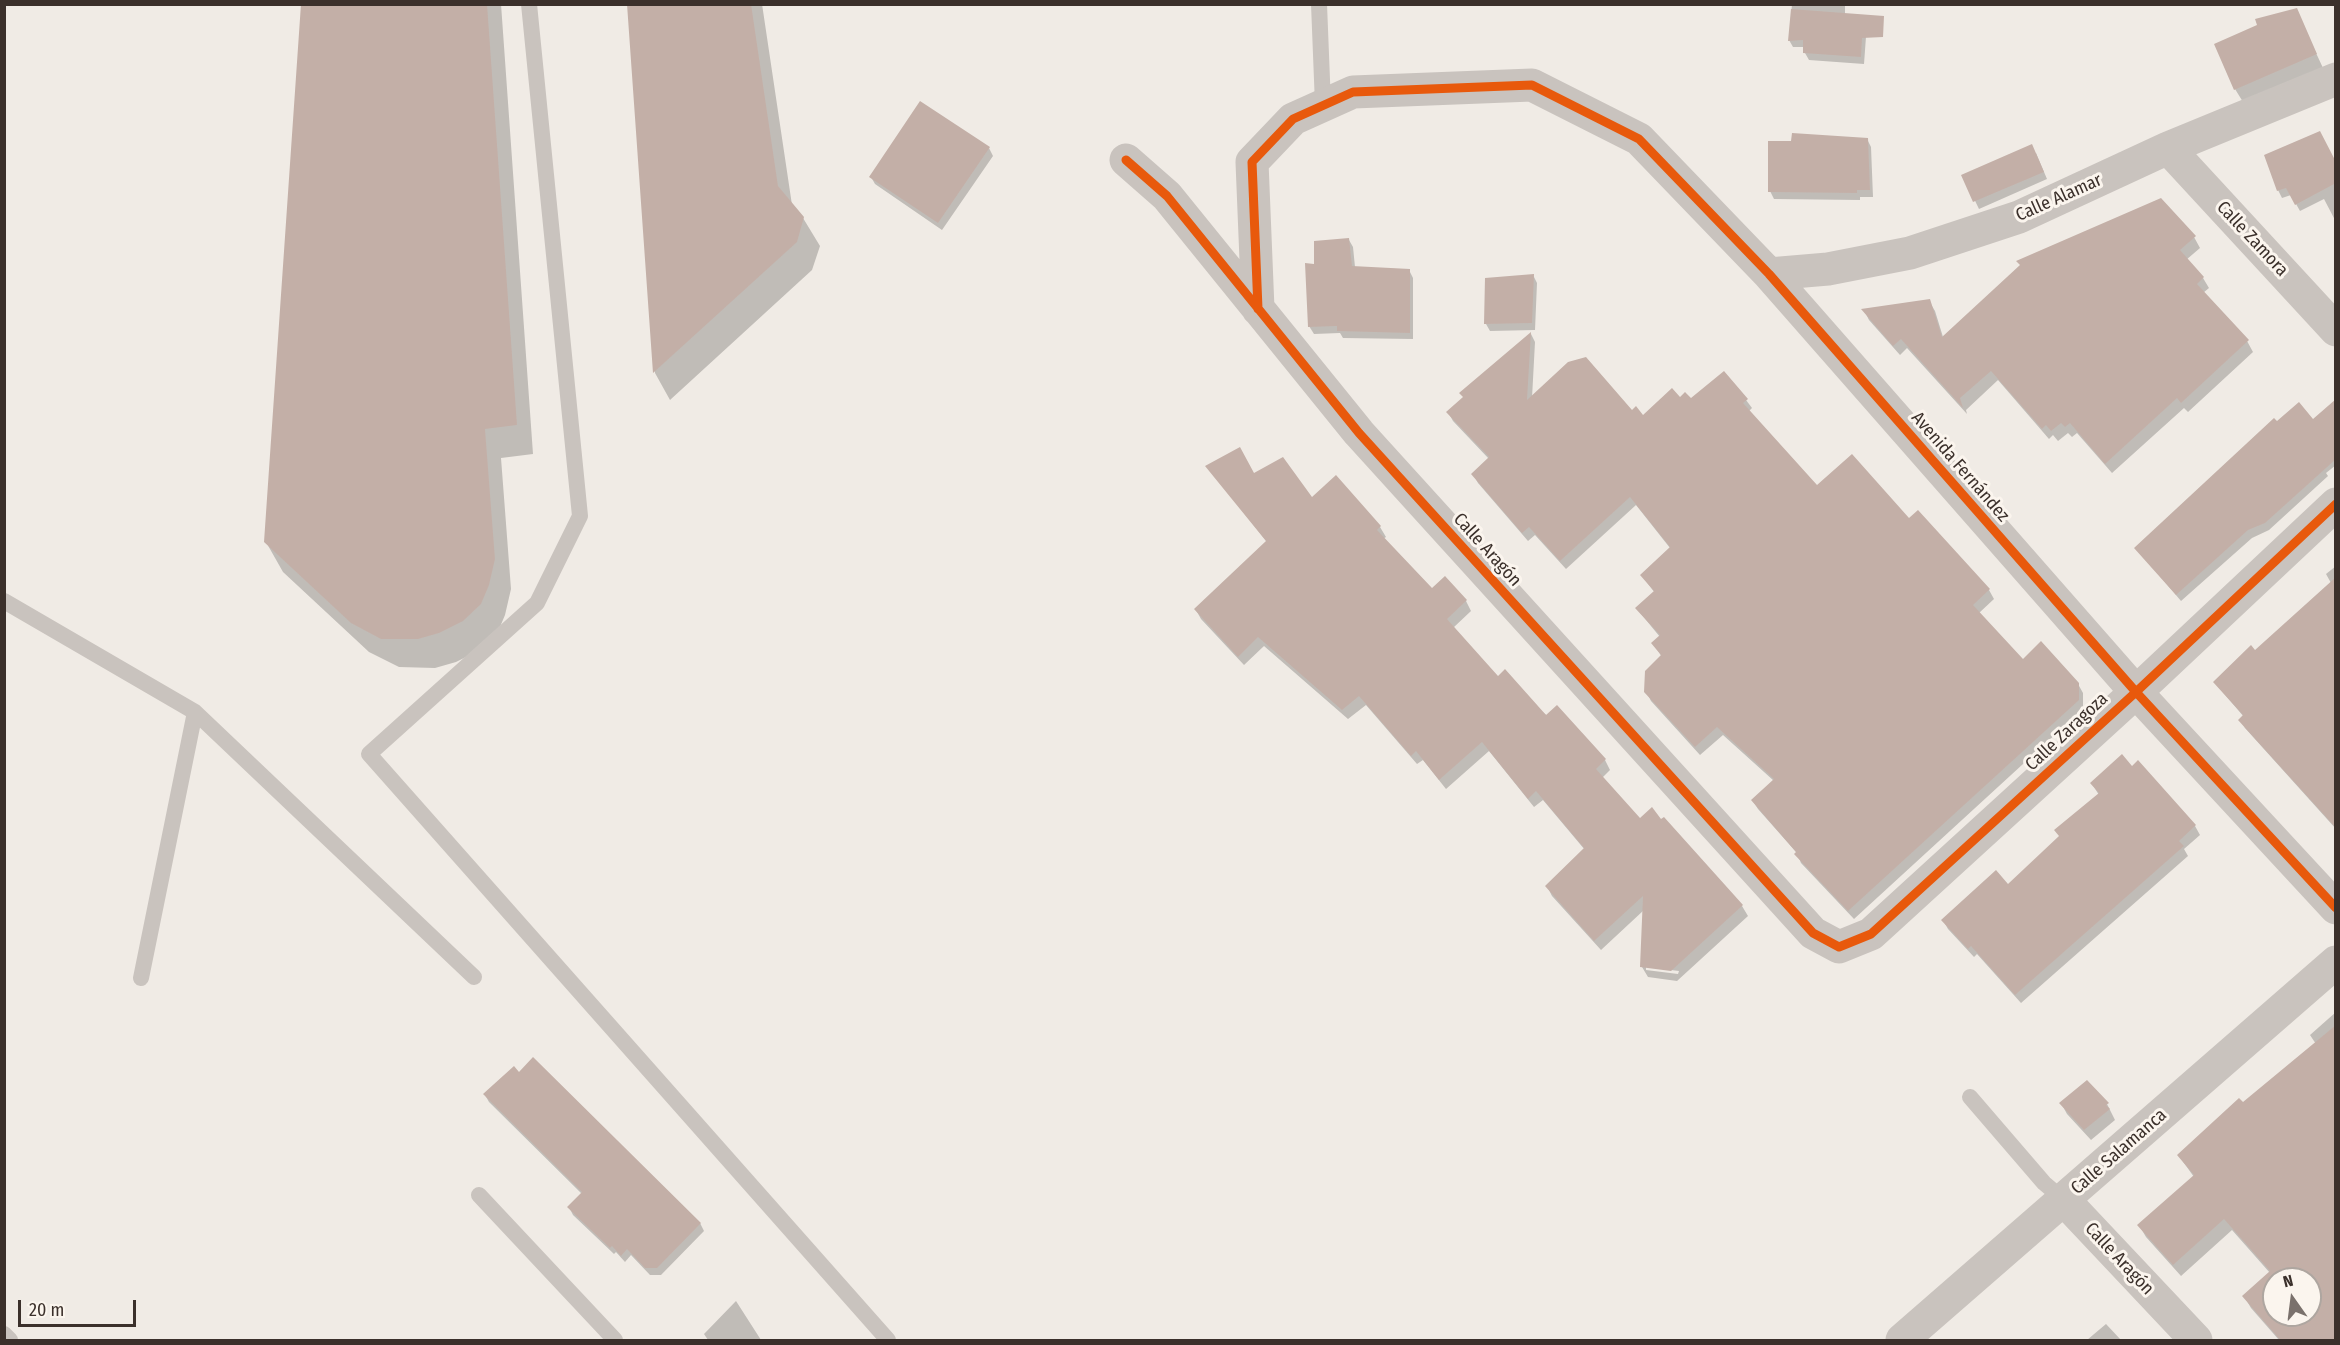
<!DOCTYPE html>
<html>
<head>
<meta charset="utf-8">
<style>
  body { margin:0 }
  #map { position:relative; width:2340px; height:1345px; overflow:hidden; background:#f0ebe5; font-family:"Fira Sans Condensed",sans-serif }
  canvas { display:block }
  .frame { position:absolute; inset:0; border:6px solid #3b302b; pointer-events:none }
  .north { position:absolute; left:2262px; top:1267px; width:60px; height:60px; box-sizing:border-box; background:#fbf5ee; border:2px solid #aea6a0; border-radius:50%; rotate:346deg; font-size:16px; font-weight:700; line-height:24px; text-align:center; color:#3b302b }
  .north::after { content:''; display:block; margin:auto; width:21px; height:27px; background:#7a716c; clip-path:polygon(50% 0,100% 100%,50% 72%,0 100%) }
  .scale { position:absolute; left:18px; top:1300px; width:118px; height:27px; box-sizing:border-box; border:3px solid #3b302b; border-top:0; padding-left:8px; font-size:18px; line-height:21px; white-space:nowrap; color:#3b302b; -webkit-text-stroke:4px #fbf5ee; paint-order:stroke }
</style>
</head>
<body>
<div id="map">
<canvas width="2340" height="1345"></canvas>
<div class="frame"></div>
<div class="north">N</div>
<div class="scale">20 m</div>
</div>
<script>
const ctx = document.querySelector('canvas').getContext('2d');
ctx.lineJoin = 'round';
function fill(path, color) {
  ctx.fillStyle = color;
  ctx.fill(path, 'evenodd');
}
function shape(rows) {
  const path = new Path2D();
  for (const r of rows) {
    path.moveTo(r[0], r[1]);
    for (let i = 2; i < r.length; i += 2) path.lineTo(r[i], r[i + 1]);
  }
  return path;
}
function trace(path, color, width, dash) {
  ctx.strokeStyle = color;
  ctx.lineWidth = width;
  ctx.lineCap = dash ? 'butt' : 'round';
  ctx.setLineDash(dash || []);
  ctx.stroke(path);
}
function write(font, color, halo, rows, align = 'center') {
  ctx.font = font + ' "Fira Sans Condensed",sans-serif';
  ctx.lineWidth = 6;
  ctx.setLineDash([]);
  ctx.textBaseline = 'middle';
  ctx.strokeStyle = halo;
  ctx.fillStyle = color;
  for (const [text, x, y, turn = 0] of rows) {
    ctx.save();
    ctx.translate(x, y);
    ctx.rotate((+turn || 0) * Math.PI / 180);
    ctx.textAlign = isNaN(turn) ? turn : align;
    if (halo) ctx.strokeText(text, 0, 0);
    ctx.fillText(text, 0, 0);
    ctx.restore();
  }
}
const shadow = shape([
  [302,4,501,4,533,454,501,458,511,589,505,615,497,634,480,650,456,662,435,668,399,667,369,652,283,572,266,542],
  [628,4,762,4,792,205,803,218,820,246,812,270,670,400,655,373],
  [1792,4,1845,4,1845,14,1867,23,1864,64,1809,60,1805,53,1805,47,1793,47,1789,40],
  [2296,10,2323,68,2243,102,2235,89,2259,25],
  [1867,139,1871,147,1873,197,1860,197,1860,200,1774,199,1770,191],
  [989,148,993,156,942,230,875,184,871,177],
  [2036,153,2047,179,1979,209,1963,176],
  [2336,159,2336,222,2324,199,2300,211,2291,195,2282,198,2278,190],
  [2194,237,2200,248,2186,260,2203,278,2209,288,2203,293,2247,341,2253,352,2188,412,2184,408,2112,473,2077,433,2072,437,2068,433,2058,441,2053,435,2049,439,1998,380,1966,410,1967,414,1907,348,1900,355,1869,320,1864,310,1929,301,1935,311,1943,337],
  [1349,240,1353,247,1355,267,1409,270,1413,278,1413,339,1343,338,1340,333,1314,334,1309,326,1315,265],
  [1533,275,1537,283,1535,330,1490,331,1486,324],
  [1531,334,1535,342,1532,398,1632,412,1643,417,1680,400,1746,400,1752,408,1749,411,1817,487,1909,520,1989,590,1994,599,1979,613,2023,661,2078,684,2083,693,2083,709,1854,919,1801,863,1797,853,1758,809,1753,801,1774,781,1723,735,1700,755,1651,701,1646,691,1662,657,1653,643,1660,637,1637,609,1655,593,1642,576,1670,548,1636,505,1566,569,1535,535,1528,541,1478,483,1473,474,1489,459,1453,421,1448,412],
  [2336,414,2336,465,2326,473,2328,476,2269,530,2252,538,2181,601,2136,548,2313,421],
  [1207,466,1254,475,1380,527,1386,537,1383,539,1432,590,1466,601,1471,611,1453,628,1498,678,1605,760,1610,770,1602,778,1639,820,1661,821,1664,819,1742,906,1748,916,1677,981,1648,977,1642,967,1644,910,1601,950,1552,896,1547,886,1585,850,1543,800,1534,807,1489,751,1446,789,1423,760,1417,764,1366,705,1348,719,1264,646,1244,665,1201,619,1196,610,1267,542],
  [1646,967,1679,971,1678,974,1646,970],
  [2336,566,2336,829,2245,728,2240,720,2244,717,2215,683,2255,652,2331,583,2326,574],
  [2138,762,2195,826,2200,835,2184,849,2188,856,2021,1003,1977,954,1974,957,1948,929,1943,920,2008,886,2060,837,2099,795,2092,784,2132,768],
  [2336,1012,2336,1340,2279,1340,2251,1308,2244,1296,2270,1273,2232,1230,2181,1276,2146,1237,2139,1225,2194,1177,2179,1156,2316,1044,2310,1035],
  [2274,1279,2310,1279,2310,1315,2274,1315],
  [519,1074,700,1223,704,1231,661,1275,650,1275,631,1255,625,1262,616,1252,614,1254,573,1215,569,1207,582,1194,489,1102,485,1095],
  [2061,1103,2107,1104,2115,1120,2091,1140,2067,1114],
  [736,1301,761,1340,708,1340,704,1334],
  [2106,1324,2121,1340,2087,1340]
]);
const building = shape([
  [301,4,487,4,517,425,485,429,495,559,489,585,481,604,463,621,439,633,418,639,381,639,351,623,264,542],
  [627,4,751,4,778,186,804,217,797,242,653,373],
  [2297,8,2317,54,2234,90,2214,44,2257,25,2255,19],
  [1791,9,1884,16,1883,37,1862,38,1861,57,1803,53,1803,40,1788,41],
  [920,101,990,147,938,223,869,177],
  [2320,131,2336,162,2336,183,2295,205,2286,188,2277,191,2264,155],
  [1792,133,1868,138,1870,190,1857,190,1857,193,1768,192,1768,141,1791,141],
  [2032,144,2044,172,1973,202,1961,175],
  [2161,198,2196,236,2180,250,2204,277,2197,284,2249,340,2181,403,2177,398,2105,464,2070,423,2065,427,2061,423,2051,431,2046,425,2042,429,1991,371,1960,398,1963,408,1901,339,1893,346,1861,309,1930,299,1942,337,2020,265,2016,261],
  [1349,238,1352,266,1410,269,1410,333,1337,331,1337,326,1308,327,1305,263,1314,264,1314,241],
  [1534,274,1532,323,1484,324,1485,278],
  [1531,332,1527,400,1568,362,1586,357,1632,410,1636,406,1643,415,1672,388,1680,397,1685,392,1691,398,1724,371,1748,399,1743,403,1817,485,1852,454,1909,518,1918,510,1990,589,1973,605,2023,659,2041,641,2079,683,2079,700,1848,911,1794,854,1796,852,1751,800,1774,779,1717,727,1695,747,1644,692,1645,671,1661,655,1651,643,1660,635,1635,608,1654,591,1640,575,1670,547,1630,497,1560,561,1529,527,1522,533,1471,474,1489,457,1446,412,1463,397,1459,393],
  [2336,399,2336,459,2265,523,2248,530,2176,595,2134,548,2274,418,2277,421,2299,402,2313,419],
  [1240,447,1254,473,1283,457,1312,497,1336,475,1381,526,1377,530,1432,588,1445,576,1467,600,1447,619,1498,676,1505,669,1546,715,1557,705,1606,759,1596,769,1640,818,1652,807,1661,819,1664,817,1743,905,1671,971,1640,967,1643,896,1594,941,1545,886,1584,848,1536,791,1528,799,1482,742,1439,780,1416,751,1411,756,1359,696,1342,710,1258,637,1238,657,1194,609,1266,541,1205,466],
  [2336,577,2336,828,2238,720,2243,715,2213,682,2251,645,2255,650],
  [2122,754,2132,766,2138,760,2196,825,2179,841,2184,846,2015,995,1971,946,1968,949,1941,920,1996,870,2008,884,2059,836,2054,830,2099,793,2090,783],
  [2336,1025,2336,1341,2281,1341,2242,1296,2270,1271,2224,1219,2173,1265,2137,1225,2194,1175,2177,1155,2239,1098,2243,1102],
  [2274,1279,2310,1279,2310,1315,2274,1315],
  [533,1057,701,1223,657,1268,645,1268,627,1249,621,1256,612,1246,610,1248,567,1207,582,1192,483,1094,514,1066,519,1072],
  [2087,1080,2109,1103,2106,1105,2110,1109,2084,1130,2059,1103]
]);
const service = shape([
  [529,4,580,516,537,603,369,754,888,1340],
  [1319,4,1323,105],
  [4,601,195,712,474,977],
  [141,978,195,712],
  [1970,1097,2044,1183,2064,1200],
  [479,1195,615,1340],
  [4,1334,10,1340]
]);
const minor = shape([
  [2168,148,2336,330],
  [1126,160,1167,196,1359,433,1813,933,1839,947,1871,934,2136,692,2336,504],
  [1769,274,1828,269,1910,253,2019,217,2168,148,2336,79],
  [1258,309,1252,162,1293,119,1353,92,1532,85,1639,139,1769,274,2136,692,2336,908],
  [2064,1200,2196,1340],
  [1902,1340,2336,962]
]);
const cycleway = shape([
  [1126,160,1167,196,1359,433,1813,933,1839,947,1871,934,2136,692,2336,504],
  [1258,309,1252,162,1293,119,1353,92,1532,85,1639,139,1769,274,2136,692,2336,908]
]);
const streetNames = [
  ["Calle Alamar",2059,198,-24],
  ["Calle Zamora",2252,239,47],
  ["Avenida Fernández",1960,467,49],
  ["Calle Aragón",1487,550,48],
  ["Calle Zaragoza",2067,732,-43],
  ["Calle Salamanca",2119,1152,-41],
  ["Calle Aragón",2119,1259,47]
];
fill(shadow, '#0003');
fill(building, '#c3afa7');
trace(service, '#c9c3be', 16);
trace(minor, '#c9c3be', 33);
trace(cycleway, '#e8590c', 9);
write('18px', '#3b302b', '#fbf5ee', streetNames);
</script>
</body>
</html>
